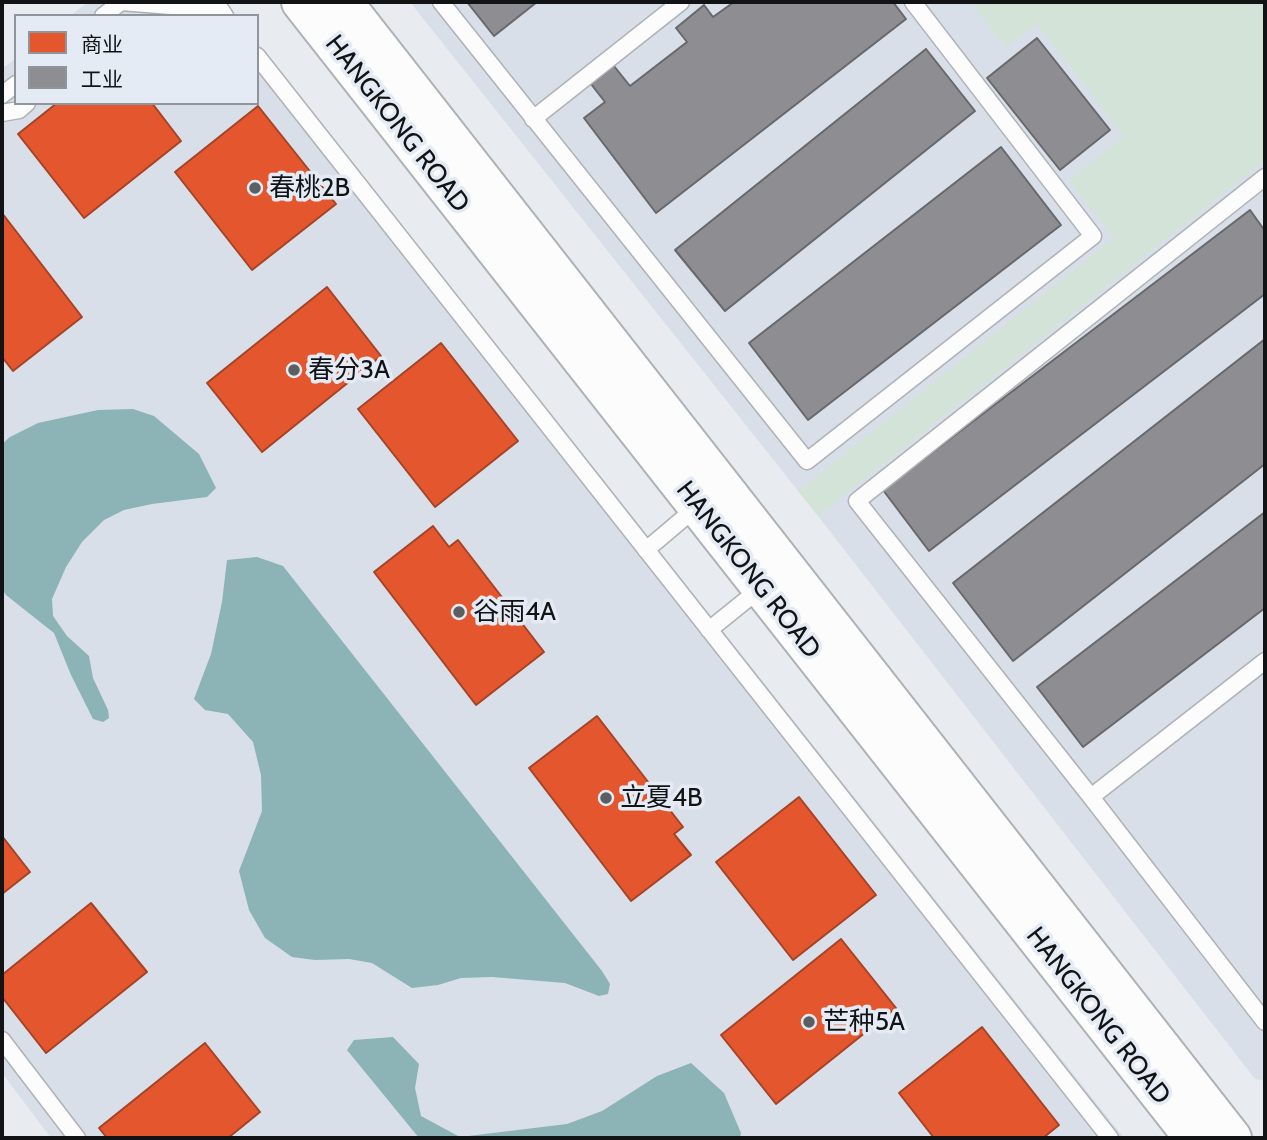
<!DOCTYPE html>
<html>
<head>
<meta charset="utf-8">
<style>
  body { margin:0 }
  #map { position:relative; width:1267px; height:1140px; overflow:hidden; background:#e8ecf0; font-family:Cabin,"Noto Sans SC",sans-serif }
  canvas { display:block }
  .frame { position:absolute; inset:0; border:4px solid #111315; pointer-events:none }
  .legend { position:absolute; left:14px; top:14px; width:245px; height:91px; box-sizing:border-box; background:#e5ebf4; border:2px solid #90959b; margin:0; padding:9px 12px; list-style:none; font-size:21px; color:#111315 }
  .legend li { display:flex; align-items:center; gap:14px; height:35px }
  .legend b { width:35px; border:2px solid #90959b }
</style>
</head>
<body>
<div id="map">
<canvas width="1267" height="1140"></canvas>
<div class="frame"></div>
<ul class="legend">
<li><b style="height:19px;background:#e4572e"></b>商业</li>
<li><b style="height:19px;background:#8d8d92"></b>工业</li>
</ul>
</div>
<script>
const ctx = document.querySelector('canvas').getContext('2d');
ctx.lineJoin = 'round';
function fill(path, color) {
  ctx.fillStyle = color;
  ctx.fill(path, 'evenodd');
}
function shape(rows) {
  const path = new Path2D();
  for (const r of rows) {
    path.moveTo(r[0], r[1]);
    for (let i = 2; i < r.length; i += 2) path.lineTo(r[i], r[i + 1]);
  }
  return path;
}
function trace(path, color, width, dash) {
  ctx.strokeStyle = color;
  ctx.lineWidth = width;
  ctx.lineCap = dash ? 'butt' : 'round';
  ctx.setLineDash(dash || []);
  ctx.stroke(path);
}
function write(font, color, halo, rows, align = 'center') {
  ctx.font = font + ' Cabin,"Noto Sans SC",sans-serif';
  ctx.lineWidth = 7;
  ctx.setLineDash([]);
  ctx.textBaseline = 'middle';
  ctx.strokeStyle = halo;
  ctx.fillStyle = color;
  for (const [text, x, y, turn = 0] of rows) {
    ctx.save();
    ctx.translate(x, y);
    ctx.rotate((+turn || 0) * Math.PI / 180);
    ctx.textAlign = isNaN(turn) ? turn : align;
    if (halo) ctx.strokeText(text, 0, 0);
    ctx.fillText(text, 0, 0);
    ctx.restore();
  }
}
const built = shape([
  [88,2,226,2,237,16,70,16],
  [410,2,1265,2,1265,1081,1255,1079,818,516],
  [257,42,1124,1138,51,1138,2,1073,2,69,16,58,16,103,257,103]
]);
const green = shape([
  [970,2,1265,2,1265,160,818,516,798,491,1114,238,1069,180,1124,136,1037,24,1006,47]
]);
const water = shape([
  [133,409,154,416,199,454,216,488,207,497,152,504,124,510,104,520,82,542,66,567,52,599,53,616,67,636,89,656,93,678,108,710,109,718,103,722,93,719,71,675,54,633,6,595,2,589,2,444,10,437,38,423,98,410],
  [257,557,283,566,602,971,610,984,608,994,599,996,565,983,492,977,461,978,438,985,412,988,372,963,349,959,315,960,292,957,265,938,249,910,239,871,262,811,261,775,253,742,228,714,205,710,194,699,211,654,222,602,227,560],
  [393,1037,419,1064,415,1088,421,1116,460,1137,567,1124,602,1111,657,1076,691,1063,724,1093,741,1133,740,1138,419,1138,347,1050,354,1040]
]);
const shops = shape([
  [57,103,152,103,181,141,84,218,18,134,57,103],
  [258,106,336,204,252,270,175,172,258,106],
  [2,213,82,317,13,371,2,357,2,213],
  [327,287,381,356,262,452,207,383,327,287],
  [441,343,518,441,435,507,358,409,441,343],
  [433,526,449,547,458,540,544,652,476,705,374,572,433,526],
  [597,716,683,827,674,834,691,855,631,901,529,768,597,716],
  [799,797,876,895,793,960,716,862,799,797],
  [2,836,30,872,2,894,2,836],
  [91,903,147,972,46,1053,2,997,2,975,91,903],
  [841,939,896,1008,776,1104,721,1035,841,939],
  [982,1027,1059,1125,1043,1138,934,1138,899,1093,982,1027],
  [205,1043,260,1112,228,1138,107,1138,99,1128,205,1043]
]);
const industry = shape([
  [467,2,537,2,494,36,467,2],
  [734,2,893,2,906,19,656,213,584,118,605,102,591,84,614,66,630,86,687,42,676,28,704,5,713,17,734,2],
  [1037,38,1110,130,1060,170,987,78,1037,38],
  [926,49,975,111,725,311,675,250,926,49],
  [1001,147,1061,225,808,420,749,343,1001,147],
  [1250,210,1265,231,1265,294,929,551,883,490,1250,210],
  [1265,339,1265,464,1013,661,953,583,1265,339],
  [1265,512,1265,608,1083,747,1037,687,1265,512]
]);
const lane = shape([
  [441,2,807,461,1093,236,913,2],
  [103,16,121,2,221,10,225,16],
  [257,56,1110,1138],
  [2,95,16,84],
  [2,113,19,110,27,103],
  [533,119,681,2],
  [1265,177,857,501,1091,797,1265,1022],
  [646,550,698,506],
  [709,630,761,588],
  [1091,797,1265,661],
  [2,1040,77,1138]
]);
const secondary = shape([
  [301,2,1194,1138],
  [343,2,1232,1138]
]);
const markers = [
  [255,188,7,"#5c5f62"],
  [294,370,7,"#5c5f62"],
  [459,612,7,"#5c5f62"],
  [606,798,7,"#5c5f62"],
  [809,1022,7,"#5c5f62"]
];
const streetNames = [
  ["HANGKONG ROAD",397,124,52],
  ["HANGKONG ROAD",748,570,52],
  ["HANGKONG ROAD",1098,1016,52]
];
const poiNames = [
  ["春桃2B",269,188],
  ["春分3A",308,370],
  ["谷雨4A",473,612],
  ["立夏4B",620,798],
  ["芒种5A",823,1022]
];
fill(built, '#d8dfe9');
fill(green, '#d3e3d7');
fill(water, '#8cb3b5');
fill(shops, '#e4572e');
trace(shops, '#a54326', 2);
fill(industry, '#8d8d92');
trace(industry, '#68686c', 2);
trace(lane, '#afb2b5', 19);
trace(secondary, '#afb2b5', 42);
trace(lane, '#fcfcfd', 16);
trace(secondary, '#fcfcfd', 38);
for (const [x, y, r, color] of markers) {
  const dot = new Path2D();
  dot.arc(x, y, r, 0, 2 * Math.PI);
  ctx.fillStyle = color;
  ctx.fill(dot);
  trace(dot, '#e5ebf4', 2.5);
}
write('26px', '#111315', '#e5ebf4', streetNames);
write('26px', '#111315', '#e5ebf4', poiNames, 'left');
</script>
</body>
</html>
